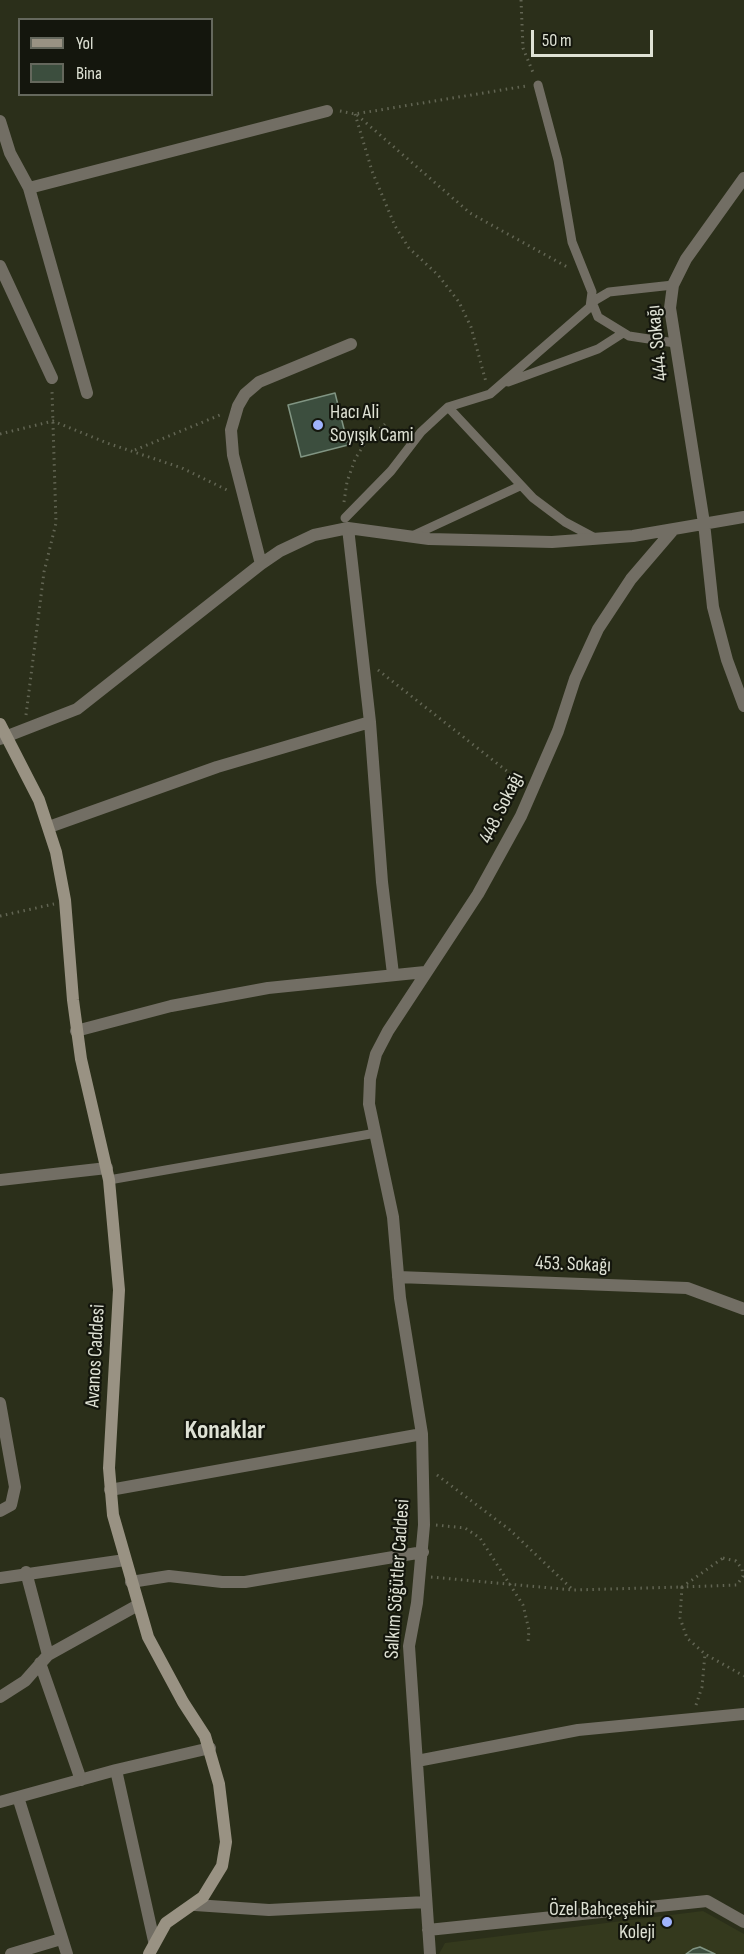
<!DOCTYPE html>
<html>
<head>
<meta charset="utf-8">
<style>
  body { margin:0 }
  #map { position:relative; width:744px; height:1954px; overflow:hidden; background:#2b2f1a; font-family:"Sofia Sans Condensed",sans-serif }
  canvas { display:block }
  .legend { position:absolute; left:18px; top:18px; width:195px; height:78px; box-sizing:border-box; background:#14160d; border:2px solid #65685d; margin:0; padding:8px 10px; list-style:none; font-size:18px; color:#dfe2d5 }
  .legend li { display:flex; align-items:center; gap:12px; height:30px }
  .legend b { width:30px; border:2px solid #65685d }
  .scale { position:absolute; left:531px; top:30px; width:122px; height:27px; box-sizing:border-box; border:3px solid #dfe2d5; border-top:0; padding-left:8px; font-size:18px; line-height:21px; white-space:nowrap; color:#dfe2d5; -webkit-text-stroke:4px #14160d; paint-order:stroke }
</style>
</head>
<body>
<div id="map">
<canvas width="744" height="1954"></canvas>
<ul class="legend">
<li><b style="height:8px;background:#999283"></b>Yol</li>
<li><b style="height:16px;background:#3c4e3e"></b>Bina</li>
</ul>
<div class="scale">50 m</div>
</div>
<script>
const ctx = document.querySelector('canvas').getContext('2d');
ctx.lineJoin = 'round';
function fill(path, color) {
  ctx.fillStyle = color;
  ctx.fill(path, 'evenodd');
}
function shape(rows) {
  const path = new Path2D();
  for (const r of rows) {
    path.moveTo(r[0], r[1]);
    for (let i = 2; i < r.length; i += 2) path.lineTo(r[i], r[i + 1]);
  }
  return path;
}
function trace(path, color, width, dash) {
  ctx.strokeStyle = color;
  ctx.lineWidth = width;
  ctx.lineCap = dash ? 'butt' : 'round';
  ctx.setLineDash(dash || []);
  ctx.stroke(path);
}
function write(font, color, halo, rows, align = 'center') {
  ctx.font = font + ' "Sofia Sans Condensed",sans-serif';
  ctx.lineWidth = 4.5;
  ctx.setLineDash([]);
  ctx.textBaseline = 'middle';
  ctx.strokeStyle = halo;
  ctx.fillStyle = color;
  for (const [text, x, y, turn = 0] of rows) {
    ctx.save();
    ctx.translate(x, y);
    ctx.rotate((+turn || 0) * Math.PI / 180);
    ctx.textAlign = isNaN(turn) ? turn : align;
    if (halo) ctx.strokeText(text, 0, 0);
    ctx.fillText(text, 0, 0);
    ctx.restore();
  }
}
const built = shape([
  [703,1911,744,1934,744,1954,439,1954,445,1943]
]);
const building = shape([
  [335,393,348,445,301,457,288,405,335,393],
  [700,1947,715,1954,686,1954,693,1949,700,1947]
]);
const path = shape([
  [521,0,523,48,534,75],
  [340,111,355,114,526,86],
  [355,114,372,171,395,226,409,248,438,275,459,302,471,327,486,382],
  [357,115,470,213,569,268],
  [0,434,53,421,107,443,182,468,227,490],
  [135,450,220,415],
  [344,502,347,482,355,459,367,440,385,424],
  [378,670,522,783],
  [26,715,44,572,56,523,52,391],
  [0,916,54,904],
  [437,1475,510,1530,572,1589],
  [436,1525,465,1528,480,1538,523,1605,529,1630,528,1643],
  [723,1558,736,1561,742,1569,743,1576,737,1585,682,1587,723,1558],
  [431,1577,573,1590,682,1587,680,1618,687,1638,705,1654,744,1676],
  [696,1705,702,1687,705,1654]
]);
const lane = shape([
  [673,285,609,292,592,302,598,317,629,336,675,343],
  [508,382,598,349,623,333],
  [448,407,533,498,565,522,595,538],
  [345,518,391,471,421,432,448,407,490,394,590,307,592,292,572,242,558,160,538,85],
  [412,536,520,486],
  [109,1180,376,1133]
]);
const street = shape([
  [0,121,10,153,29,188,87,393],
  [744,178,686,259,673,285,670,308,704,523,713,607,727,660,744,706],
  [29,188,327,111],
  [0,266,52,378],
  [348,528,370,722,382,882,393,974],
  [261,564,233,455,231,430,238,406,245,394,259,382,351,344],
  [0,739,77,709,261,564,280,551,314,535,348,528,429,539,552,542,633,536,744,517],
  [49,827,217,767,370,722],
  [76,1031,171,1006,268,988,425,972],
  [0,1180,107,1168],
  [398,1277,687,1288,744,1309],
  [0,1403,15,1487,11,1505,0,1511],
  [110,1490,422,1434],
  [26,1572,48,1655],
  [0,1578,125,1560],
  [131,1582,169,1576,222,1582,245,1582,423,1552],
  [40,1663,81,1780],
  [0,1697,25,1681,48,1655,138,1605],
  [417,1761,578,1730,744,1714],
  [116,1770,154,1941],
  [18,1797,67,1954],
  [0,1802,116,1770,210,1748],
  [195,1905,269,1910,426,1902],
  [428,1930,707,1901,744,1922],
  [11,1954,61,1939],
  [430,1954,409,1646,417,1603,424,1525,422,1434,400,1298,393,1217,369,1104,370,1079,376,1054,388,1031,478,894,521,816,558,731,575,679,598,629,631,579,673,530]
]);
const secondary = shape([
  [0,724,39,800,56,852,65,900,73,1000,81,1059,109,1180,119,1290,109,1468,113,1515,148,1637,183,1702,205,1736,219,1784,226,1842,222,1866,203,1897,166,1923,149,1954]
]);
const markers = [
  [318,425,6,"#9fb3fd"],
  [667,1922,6,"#9fb3fd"]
];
const streetNames = [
  ["444. Sokağı",658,343,-96],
  ["448. Sokağı",502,808,-64],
  ["453. Sokağı",573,1265,2],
  ["Avanos Caddesi",96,1356,-87],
  ["Salkım Söğütler Caddesi",398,1579,-86]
];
const poiNames = [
  ["Hacı Ali",330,413],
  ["Soyışık Cami",330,436],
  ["Özel Bahçeşehir",655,1910,"right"],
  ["Koleji",655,1933,"right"]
];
const districtNames = [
  ["Konaklar",225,1431]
];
fill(built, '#34391d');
fill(building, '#3c4e3e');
trace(building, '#819583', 1.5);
trace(path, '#626553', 3, [1.5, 4.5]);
trace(lane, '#726e64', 9);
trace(street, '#726e64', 12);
trace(secondary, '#999283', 12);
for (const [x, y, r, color] of markers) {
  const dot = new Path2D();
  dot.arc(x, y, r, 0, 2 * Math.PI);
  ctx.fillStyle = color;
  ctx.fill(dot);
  trace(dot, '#14160d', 2);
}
write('20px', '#dfe2d5', '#14160d', streetNames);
write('20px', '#dfe2d5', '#14160d', poiNames, 'left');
write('bold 26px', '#dfe2d5', '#14160d', districtNames);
</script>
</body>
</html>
